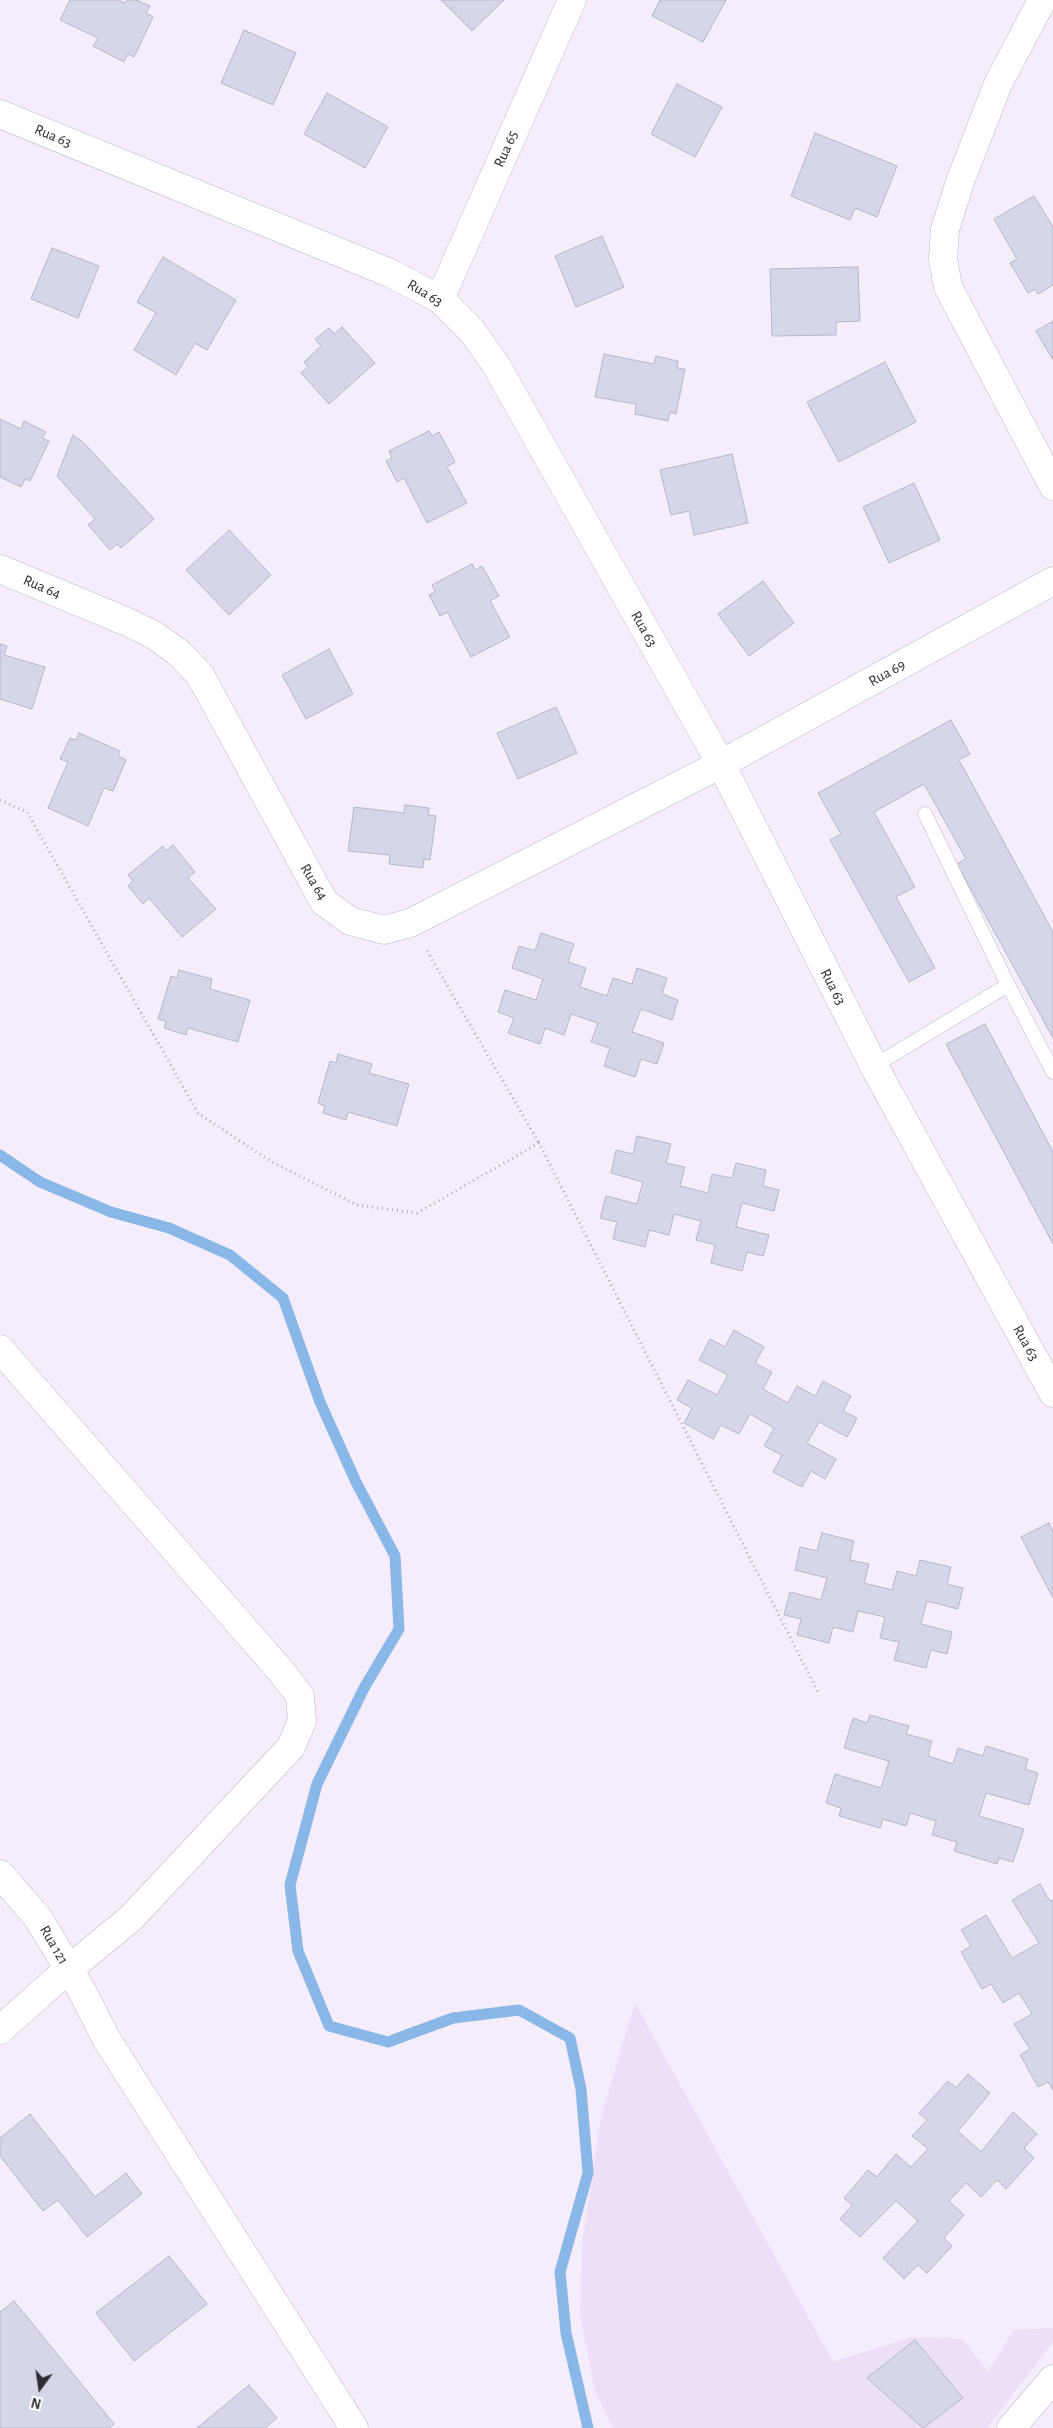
<!DOCTYPE html>
<html>
<head>
<meta charset="utf-8">
<style>
  body { margin:0 }
  #map { position:relative; width:1053px; height:2428px; overflow:hidden; background:#f5ecfc; font-family:"Alegreya Sans",sans-serif }
  canvas { display:block }
  .north { position:absolute; left:15px; top:2363px; width:50px; height:50px; -webkit-text-stroke:4px #fdfdfd; paint-order:stroke; rotate:194deg; font-size:14px; font-weight:700; line-height:20px; text-align:center; color:#2f2c32 }
  .north::after { content:''; display:block; margin:auto; width:18px; height:22px; background:#2f2c32; clip-path:polygon(50% 0,100% 100%,50% 72%,0 100%) }
</style>
</head>
<body>
<div id="map">
<canvas width="1053" height="2428"></canvas>
<div class="north">N</div>
</div>
<script>
const ctx = document.querySelector('canvas').getContext('2d');
ctx.lineJoin = 'round';
function fill(path, color) {
  ctx.fillStyle = color;
  ctx.fill(path, 'evenodd');
}
function shape(rows) {
  const path = new Path2D();
  for (const r of rows) {
    path.moveTo(r[0], r[1]);
    for (let i = 2; i < r.length; i += 2) path.lineTo(r[i], r[i + 1]);
  }
  return path;
}
function trace(path, color, width, dash) {
  ctx.strokeStyle = color;
  ctx.lineWidth = width;
  ctx.lineCap = dash ? 'butt' : 'round';
  ctx.setLineDash(dash || []);
  ctx.stroke(path);
}
function write(font, color, halo, rows, align = 'center') {
  ctx.font = font + ' "Alegreya Sans",sans-serif';
  ctx.lineWidth = 4.5;
  ctx.setLineDash([]);
  ctx.textBaseline = 'middle';
  ctx.strokeStyle = halo;
  ctx.fillStyle = color;
  for (const [text, x, y, turn = 0] of rows) {
    ctx.save();
    ctx.translate(x, y);
    ctx.rotate((+turn || 0) * Math.PI / 180);
    ctx.textAlign = isNaN(turn) ? turn : align;
    if (halo) ctx.strokeText(text, 0, 0);
    ctx.fillText(text, 0, 0);
    ctx.restore();
  }
}
const built = shape([
  [635,2003,833,2362,912,2337,962,2339,988,2372,1014,2330,1053,2328,1053,2342,987,2428,613,2428,595,2391,580,2314,583,2235,601,2117]
]);
const stream = shape([
  [0,1155,40,1182,111,1212,169,1228,230,1255,283,1298,320,1402,356,1482,395,1556,399,1629,364,1688,317,1784,290,1885,298,1951,329,2026,388,2042,453,2018,519,2010,570,2038,581,2089,588,2173,560,2272,566,2333,588,2428]
]);
const building = shape([
  [70,0,118,0,125,3,127,0,136,0,150,6,146,13,153,17,134,57,128,54,124,62,93,46,98,38,60,20,70,0],
  [441,0,504,0,472,31,441,0],
  [660,0,726,0,703,42,652,16,660,0],
  [244,30,296,53,273,105,221,83,244,30],
  [677,84,722,107,695,157,651,134,677,84],
  [327,93,388,127,365,168,304,134,327,93],
  [815,133,897,166,877,217,855,208,850,220,791,196,815,133],
  [1034,196,1053,227,1053,285,1038,294,1035,289,1028,293,1010,263,1017,259,994,219,1034,196],
  [602,236,624,287,576,307,555,256,602,236],
  [52,248,99,266,78,318,31,299,52,248],
  [163,257,236,300,207,350,195,343,176,375,134,350,156,313,137,302,163,257],
  [858,267,860,321,836,322,836,335,772,336,770,269,858,267],
  [1053,321,1053,360,1036,331,1053,321],
  [342,327,375,363,329,404,301,373,308,367,304,362,321,346,315,339,329,328,334,334,342,327],
  [604,354,654,364,656,356,678,361,677,368,685,369,676,414,670,412,668,421,635,414,636,404,595,397,604,354],
  [885,362,916,422,839,462,807,402,885,362],
  [0,419,21,429,24,421,46,432,42,438,49,441,30,481,25,479,21,487,0,477,0,419],
  [429,431,432,436,439,432,455,462,447,467,467,503,427,523,404,478,397,482,386,461,392,458,389,451,429,431],
  [73,435,84,443,154,519,121,548,117,544,110,550,88,525,95,519,57,476,73,435],
  [732,454,748,523,694,535,689,511,671,515,660,470,732,454],
  [914,483,940,540,889,563,863,507,914,483],
  [229,530,271,575,229,615,186,570,229,530],
  [472,564,475,570,482,566,499,596,490,601,510,637,471,657,447,612,440,616,429,595,435,592,432,585,472,564],
  [763,581,794,623,749,656,718,614,763,581],
  [0,644,7,646,4,655,45,667,32,709,0,699,0,644],
  [329,649,353,694,306,719,282,675,329,649],
  [556,707,577,753,518,779,497,733,556,707],
  [951,720,970,754,959,760,1053,932,1053,1038,957,864,966,859,924,784,874,812,915,887,896,897,935,968,909,982,830,840,841,834,818,793,951,720],
  [79,733,120,751,118,756,126,760,113,791,104,788,88,826,48,808,68,762,60,759,70,738,76,740,79,733],
  [405,805,429,808,428,815,436,816,430,860,424,859,423,868,389,864,390,855,348,851,354,807,404,813,405,805],
  [173,845,195,872,188,878,216,909,182,937,149,898,143,904,128,886,133,881,128,875,163,846,166,851,173,845],
  [541,933,574,944,568,962,586,968,580,987,607,996,613,978,632,984,637,968,667,978,662,994,678,1000,672,1020,641,1009,632,1032,664,1043,657,1064,641,1059,635,1077,604,1066,610,1048,591,1042,598,1023,571,1014,564,1035,545,1028,540,1044,508,1033,514,1018,498,1012,505,990,536,1000,543,979,512,968,519,946,535,951,541,933],
  [179,970,212,979,210,989,250,1000,238,1042,188,1028,186,1035,164,1028,166,1021,158,1019,171,976,177,978,179,970],
  [985,1024,1053,1152,1053,1244,946,1044,985,1024],
  [338,1054,372,1064,369,1073,409,1084,397,1126,348,1112,346,1120,323,1113,325,1106,318,1103,330,1061,336,1063,338,1054],
  [637,1136,671,1144,666,1163,685,1167,680,1186,708,1193,712,1174,732,1178,736,1163,766,1170,763,1186,779,1190,774,1211,742,1203,736,1227,769,1235,763,1256,747,1252,742,1271,711,1263,715,1245,696,1240,701,1221,674,1214,669,1235,649,1230,645,1247,613,1239,617,1222,600,1218,606,1196,637,1204,643,1182,611,1173,616,1150,633,1154,637,1136],
  [734,1330,764,1347,755,1363,772,1372,763,1389,788,1403,797,1386,815,1396,823,1381,851,1396,843,1411,857,1418,847,1437,819,1422,807,1443,836,1459,825,1479,811,1471,802,1487,773,1472,782,1455,764,1446,774,1428,750,1414,739,1434,721,1425,713,1439,684,1423,692,1408,677,1400,688,1380,717,1395,728,1375,699,1360,710,1339,725,1347,734,1330],
  [1049,1523,1053,1532,1053,1598,1021,1537,1049,1523],
  [822,1533,854,1541,850,1560,869,1564,864,1583,892,1590,897,1571,916,1576,920,1560,951,1567,947,1584,963,1588,958,1609,927,1601,921,1624,952,1632,947,1654,931,1650,926,1668,894,1660,899,1642,880,1638,885,1617,858,1611,853,1632,833,1627,829,1643,797,1635,801,1619,784,1615,790,1592,821,1600,827,1578,795,1570,800,1547,817,1551,822,1533],
  [870,1715,909,1726,906,1734,932,1741,928,1756,953,1764,958,1748,983,1756,986,1746,1028,1759,1025,1769,1038,1773,1029,1805,986,1793,979,1816,1024,1829,1013,1862,999,1858,997,1864,954,1851,957,1842,932,1835,936,1821,910,1813,906,1826,883,1819,880,1828,839,1816,841,1808,826,1803,835,1774,881,1788,889,1761,844,1748,853,1718,867,1723,870,1715],
  [1040,1884,1050,1901,1053,1900,1053,2090,1048,2082,1038,2087,1020,2055,1030,2049,1014,2024,1032,2014,1019,1993,1003,2003,991,1984,982,1989,961,1952,971,1946,961,1930,986,1915,1012,1958,1039,1943,1012,1900,1040,1884],
  [968,2074,990,2093,958,2131,981,2152,1013,2112,1037,2134,1024,2148,1034,2158,1006,2189,997,2180,981,2197,966,2183,949,2201,964,2215,944,2238,952,2246,927,2273,918,2265,904,2279,883,2258,918,2221,896,2201,860,2237,840,2219,852,2205,844,2198,868,2170,877,2177,896,2154,911,2167,928,2149,912,2136,927,2120,919,2113,948,2081,956,2088,968,2074],
  [30,2114,95,2197,126,2173,142,2194,87,2237,58,2200,43,2211,0,2156,0,2138,30,2114],
  [169,2256,207,2304,134,2361,96,2313,169,2256],
  [14,2301,114,2424,110,2428,0,2428,0,2312,14,2301],
  [915,2340,963,2398,923,2428,867,2378,915,2340],
  [249,2385,277,2418,265,2428,197,2428,249,2385]
]);
const path = shape([
  [0,800,27,812,198,1113,270,1161,357,1205,417,1213,539,1143,819,1694],
  [427,951,539,1143]
]);
const lane = shape([
  [925,814,1008,985,1053,1072],
  [874,1066,1008,985]
]);
const street = shape([
  [1042,0,998,84,961,179,945,229,943,259,948,287,1053,486],
  [440,299,572,0],
  [0,569,125,621,154,635,179,653,200,675,324,902,350,921,384,930,410,923,721,764,1053,581],
  [0,1349,280,1670,300,1696,302,1721,291,1747,131,1918,56,1980,0,2030],
  [0,1874,38,1918,81,1989,107,2040,354,2428]
]);
const secondary = shape([
  [0,114,390,273,440,299,472,331,496,365,721,764,874,1066,1053,1393],
  [1011,2428,1053,2379]
]);
const streetNames = [
  ["Rua 63",53,136,23],
  ["Rua 65",506,149,-66],
  ["Rua 63",425,293,31],
  ["Rua 64",42,587,23],
  ["Rua 63",644,629,61],
  ["Rua 69",887,673,-29],
  ["Rua 64",314,882,59],
  ["Rua 63",833,987,63],
  ["Rua 63",1026,1343,61],
  ["Rua 121",54,1945,60]
];
fill(built, '#ecdff7');
trace(stream, '#88b7e8', 11);
fill(building, '#d5d7e8');
trace(building, '#b5b7c8', 1);
trace(lane, '#c0b8c7', 15);
trace(street, '#c0b8c7', 29);
trace(secondary, '#c0b8c7', 29);
trace(path, '#b2abb8', 3, [1, 4]);
trace(lane, '#fff', 14);
trace(street, '#fff', 28);
trace(secondary, '#fff', 28);
write('15px', '#2f2c32', '#fdfdfd', streetNames);
</script>
</body>
</html>
